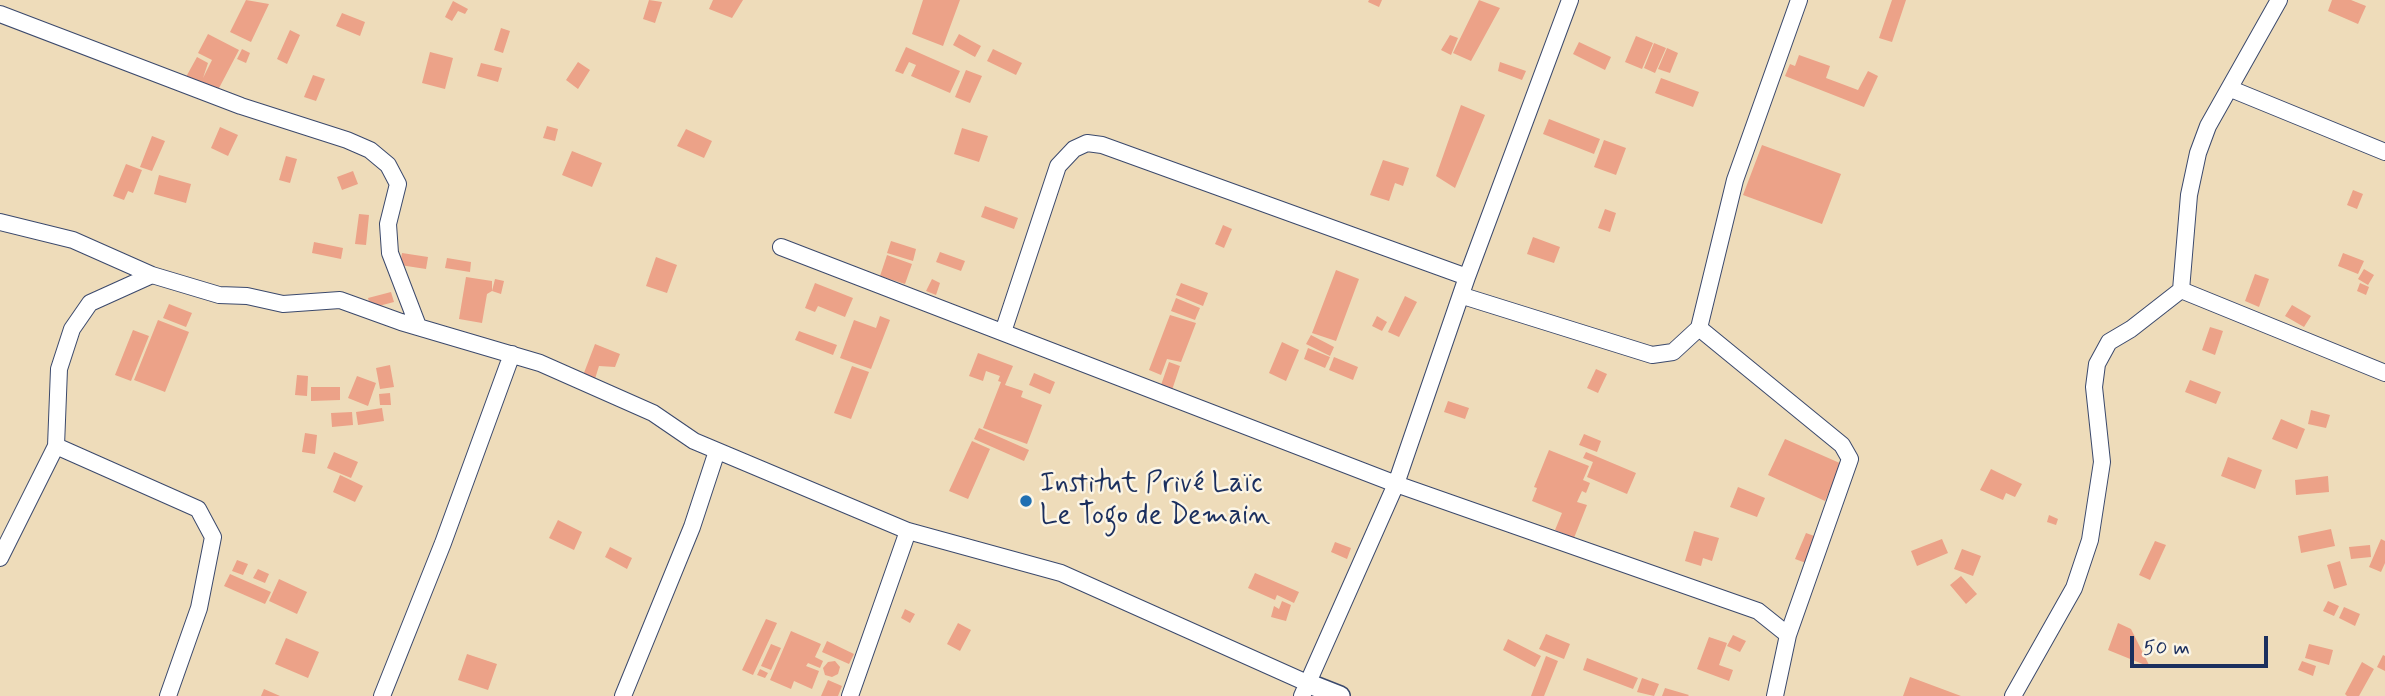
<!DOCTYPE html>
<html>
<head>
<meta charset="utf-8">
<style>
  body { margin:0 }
  #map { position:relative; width:2385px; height:696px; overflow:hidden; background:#eedcba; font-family:Mynerve,sans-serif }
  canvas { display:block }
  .scale { position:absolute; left:2130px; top:636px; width:138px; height:32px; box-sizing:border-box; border:4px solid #1b2f5e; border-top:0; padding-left:9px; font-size:21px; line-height:24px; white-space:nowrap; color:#1b2f5e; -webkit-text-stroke:5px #fcf5e5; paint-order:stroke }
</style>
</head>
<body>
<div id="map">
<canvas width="2385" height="696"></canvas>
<div class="scale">50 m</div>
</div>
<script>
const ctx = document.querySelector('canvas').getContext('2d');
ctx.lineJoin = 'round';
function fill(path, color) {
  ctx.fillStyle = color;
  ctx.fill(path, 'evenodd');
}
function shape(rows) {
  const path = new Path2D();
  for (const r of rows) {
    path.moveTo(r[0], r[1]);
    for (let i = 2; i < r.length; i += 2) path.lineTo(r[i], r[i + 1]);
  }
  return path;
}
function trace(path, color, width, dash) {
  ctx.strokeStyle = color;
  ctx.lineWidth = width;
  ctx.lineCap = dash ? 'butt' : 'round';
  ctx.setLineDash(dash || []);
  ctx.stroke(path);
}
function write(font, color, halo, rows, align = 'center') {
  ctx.font = font + ' Mynerve,sans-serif';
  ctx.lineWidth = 5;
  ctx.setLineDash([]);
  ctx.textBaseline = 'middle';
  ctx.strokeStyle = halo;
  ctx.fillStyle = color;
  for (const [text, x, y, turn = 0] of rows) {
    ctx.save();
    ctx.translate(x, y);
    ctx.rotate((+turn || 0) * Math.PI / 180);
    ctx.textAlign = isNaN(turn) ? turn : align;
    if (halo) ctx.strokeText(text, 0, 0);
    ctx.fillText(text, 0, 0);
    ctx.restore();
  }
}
const building = shape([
  [246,0,269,4,251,42,230,32],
  [649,0,662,2,655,23,643,19],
  [713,0,743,0,732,18,709,9],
  [923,0,960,0,943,46,912,34],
  [1369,0,1382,0,1379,7,1368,2],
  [1479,0,1500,8,1471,61,1453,53],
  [1892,0,1906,0,1892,42,1879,38],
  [2332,0,2351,0,2366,6,2358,24,2328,11],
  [453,1,468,9,465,14,458,11,452,21,445,17],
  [342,13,365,22,360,36,336,26],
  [501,28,510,31,503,53,494,50],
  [290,30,300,35,287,64,277,59],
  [208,34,239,50,218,90,186,77,197,57,208,63,203,78,212,60,198,53],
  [959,34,981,46,975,57,953,45],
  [1450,35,1458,38,1451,55,1441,50],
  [1636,36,1653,43,1642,69,1625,62],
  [1579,42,1611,57,1605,70,1573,54],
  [1654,43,1666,48,1655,73,1644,68],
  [906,47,960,71,950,93,911,76,916,65,909,62,903,74,895,71],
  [1667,48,1678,53,1670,73,1658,69],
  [242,49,250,53,246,63,237,59],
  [993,49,1022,63,1016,75,987,61],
  [430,52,453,58,445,89,422,83],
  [1799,55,1830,66,1826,78,1858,90,1868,71,1878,76,1864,107,1785,76,1790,64,1795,66],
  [578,62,590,70,578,89,566,80],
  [1500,62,1526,71,1522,80,1498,71],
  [481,63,502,68,498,82,477,76],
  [966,70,982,76,970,103,955,97],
  [313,75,325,79,316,101,304,97],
  [1661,78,1699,92,1693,107,1655,93],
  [1461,105,1485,115,1455,188,1436,176],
  [1549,119,1600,139,1594,154,1543,134],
  [547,126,558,129,555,141,543,138],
  [220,127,238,135,228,156,211,148],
  [962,128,988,136,979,162,954,154],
  [686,129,712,141,704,158,677,146],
  [152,136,165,141,152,171,140,167],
  [1604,140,1626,148,1616,175,1594,167],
  [1762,145,1841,174,1822,224,1743,195],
  [572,151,602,163,592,187,562,175],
  [286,156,297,159,290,183,279,180],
  [1383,160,1409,168,1403,186,1395,183,1389,201,1370,195],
  [126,164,142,170,133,193,128,191,124,200,113,196],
  [353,171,358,184,342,190,337,177],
  [159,175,191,184,186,203,154,194],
  [2353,190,2363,194,2357,209,2347,205],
  [985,206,1018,218,1014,229,981,217],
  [1605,209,1616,213,1610,232,1598,228],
  [359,214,369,215,366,245,355,244],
  [1223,225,1232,229,1224,248,1215,244],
  [1533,237,1560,247,1554,263,1527,254],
  [891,241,916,249,913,261,887,253],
  [314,242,343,248,341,259,312,253],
  [940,252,965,261,961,271,936,262],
  [402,253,428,257,426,269,400,265],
  [2343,253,2364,261,2358,274,2338,266],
  [887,255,912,264,905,284,880,276],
  [656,257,677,265,667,293,646,286],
  [447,258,471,262,470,272,445,268],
  [2364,269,2374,275,2368,285,2358,279],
  [1336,270,1359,279,1336,341,1312,333],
  [2255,274,2269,279,2259,307,2245,301],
  [466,277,492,281,492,291,487,294,482,323,459,319],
  [495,279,504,281,501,294,492,291],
  [932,279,940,283,936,295,926,291],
  [815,283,853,298,845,317,818,306,815,312,805,308],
  [1181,283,1208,293,1203,306,1176,295],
  [2360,283,2369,287,2366,295,2357,291],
  [391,292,394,302,371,308,368,298],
  [1405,296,1417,302,1399,337,1388,332],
  [1176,298,1200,308,1195,320,1171,311],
  [169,304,192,313,186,327,163,318],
  [2292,305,2311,316,2304,327,2285,316],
  [1170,315,1196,323,1181,362,1167,359,1161,375,1149,370],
  [880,316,890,320,871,369,840,358,854,320,876,328],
  [1377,316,1387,322,1382,331,1372,326],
  [158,320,189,332,165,392,134,380],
  [2210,327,2223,331,2215,355,2202,350],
  [133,330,149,336,131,381,115,375],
  [799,331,837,345,833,355,795,340],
  [1311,335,1334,347,1330,356,1306,344],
  [1282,342,1299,350,1286,381,1269,373],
  [595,344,620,354,615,367,599,366,594,382,582,378],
  [1308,348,1330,357,1325,368,1304,359],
  [978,353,1013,366,1005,385,1023,391,1021,397,1042,405,1027,444,983,428,1001,382,998,381,1000,376,986,371,983,381,969,376],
  [1334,357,1358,367,1353,380,1329,370],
  [1169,362,1180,366,1172,390,1161,385],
  [390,365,394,387,380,389,376,368],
  [852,366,869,372,851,419,834,413],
  [1596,369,1607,374,1598,393,1587,388],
  [1034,373,1055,382,1050,394,1029,385],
  [297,375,308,376,307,396,295,395],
  [357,376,376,383,368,406,348,398],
  [2190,380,2221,392,2216,404,2185,392],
  [311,387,340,387,340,400,311,401],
  [390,393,391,405,380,405,379,394],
  [1448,401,1469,408,1465,419,1444,412],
  [382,408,384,421,358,425,356,412],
  [2311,410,2330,415,2326,428,2308,424],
  [352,412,353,425,332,427,331,413],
  [2281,419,2305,429,2297,449,2272,439],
  [979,428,1029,450,1024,461,974,439],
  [305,433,317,435,315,454,302,452],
  [1584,434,1601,441,1597,452,1579,445],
  [1785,439,1842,464,1825,501,1768,475],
  [972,441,990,449,968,499,949,491],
  [1549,450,1589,466,1583,480,1590,483,1586,493,1582,491,1577,502,1587,505,1574,538,1555,530,1562,513,1532,501,1537,488,1534,487],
  [334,452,358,462,351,478,327,468],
  [1586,452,1636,473,1627,494,1587,477,1593,462,1583,458],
  [2228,457,2262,470,2255,489,2221,476],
  [1991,469,2022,484,2015,497,2006,493,2003,500,1980,490],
  [340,475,363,486,355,502,333,492],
  [2328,476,2329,492,2296,495,2295,480],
  [1738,487,1765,498,1757,517,1730,507],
  [2049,515,2058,519,2056,525,2047,522],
  [558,520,582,532,574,550,549,538],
  [2331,529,2335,546,2301,553,2298,536],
  [1694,531,1719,538,1712,561,1703,558,1701,566,1685,561],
  [1806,533,1817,537,1806,563,1795,559],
  [1942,539,1948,553,1917,566,1911,551],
  [2381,539,2385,541,2385,563,2381,572,2369,567],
  [2155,541,2166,545,2150,580,2139,575],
  [1335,542,1351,548,1347,559,1331,552],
  [2370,545,2371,557,2351,559,2349,547],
  [610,547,632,558,627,569,605,557],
  [1962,549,1981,556,1973,576,1954,569],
  [237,560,248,564,243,575,232,571],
  [2340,561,2347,585,2334,589,2327,565],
  [258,569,269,574,265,583,253,578],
  [1255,573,1299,592,1294,603,1277,595,1275,600,1248,588],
  [230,574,271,592,265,604,224,586],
  [1961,576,1977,594,1966,604,1950,585],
  [279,579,307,592,297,614,269,601],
  [1282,601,1291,605,1286,621,1271,617,1274,606,1279,609],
  [2328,601,2339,606,2334,616,2323,611],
  [2344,607,2360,614,2355,626,2339,618],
  [905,609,915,614,910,623,901,618],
  [766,619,777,623,753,675,742,670],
  [958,623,971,630,960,651,947,644],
  [2118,623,2131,629,2150,667,2108,650],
  [791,631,821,644,815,657,823,661,820,668,808,663,806,666,819,671,812,689,794,681,791,689,770,680],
  [1546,634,1570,644,1564,659,1539,649],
  [1733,635,1746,641,1740,652,1727,646],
  [1709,637,1727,643,1719,665,1733,670,1729,681,1697,669],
  [286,638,319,652,308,678,275,664],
  [1508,639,1541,656,1535,667,1503,650],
  [827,641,854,654,849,664,822,652],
  [771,644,781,648,771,670,761,666],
  [2309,644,2333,650,2329,665,2305,658],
  [467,654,497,664,488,690,458,680],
  [2383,655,2385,656,2385,671,2377,667],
  [1546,656,1558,661,1544,696,1531,696],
  [1587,658,1638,678,1633,689,1583,670],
  [835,661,840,667,838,674,832,677,825,675,823,668,828,662],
  [2302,661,2316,666,2313,676,2298,670],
  [2362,662,2374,669,2359,696,2347,696,2345,694],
  [760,669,768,673,765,678,757,675],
  [1910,677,1961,696,1903,696],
  [1642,678,1659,684,1654,696,1637,692],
  [828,680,842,686,838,696,821,696],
  [1665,688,1689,695,1688,696,1662,696],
  [264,689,280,696,261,696]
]);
const minor = shape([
  [0,14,241,106,347,140,370,150,388,165,398,184,388,224,390,253,418,326],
  [2231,89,2385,152],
  [0,222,73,240,152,275,219,295,247,296,283,304,340,300,401,322,540,363,653,413,694,441,908,531,1061,573,1307,683],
  [781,247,1396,484,1758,611,1788,635,1775,696],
  [2181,290,2385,373],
  [1463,296,1652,355,1673,352,1699,328,1735,180,1799,0],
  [1699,328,1842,445,1850,459,1788,635],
  [1003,332,1058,166,1074,149,1087,143,1102,145,1467,277],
  [56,446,198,509,213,537,199,608,168,696],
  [0,558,56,446,59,369,72,329,90,303,152,275],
  [382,696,443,543,512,354],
  [623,696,692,527,717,451],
  [850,696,908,531],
  [1302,696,1396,484,1467,277,1570,0],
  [2013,696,2074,588,2090,540,2102,462,2094,387,2097,364,2109,342,2131,329,2181,290,2189,195,2198,153,2208,126,2279,0]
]);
const tertiary = shape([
  [1307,683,1340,696]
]);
const markers = [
  [1026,501,7,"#1f6fb2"]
];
const poiNames = [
  ["Institut Privé Laïc",1040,485],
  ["Le Togo de Demain",1040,517]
];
fill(building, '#eca288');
trace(minor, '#3b496c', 18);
trace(tertiary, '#3b496c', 22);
trace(minor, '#fff', 16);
trace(tertiary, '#fff', 19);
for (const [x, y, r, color] of markers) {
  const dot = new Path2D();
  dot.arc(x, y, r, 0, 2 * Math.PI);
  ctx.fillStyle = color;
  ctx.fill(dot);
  trace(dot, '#fcf5e5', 2.5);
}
write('28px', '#1b2f5e', '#fcf5e5', poiNames, 'left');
</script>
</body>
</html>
